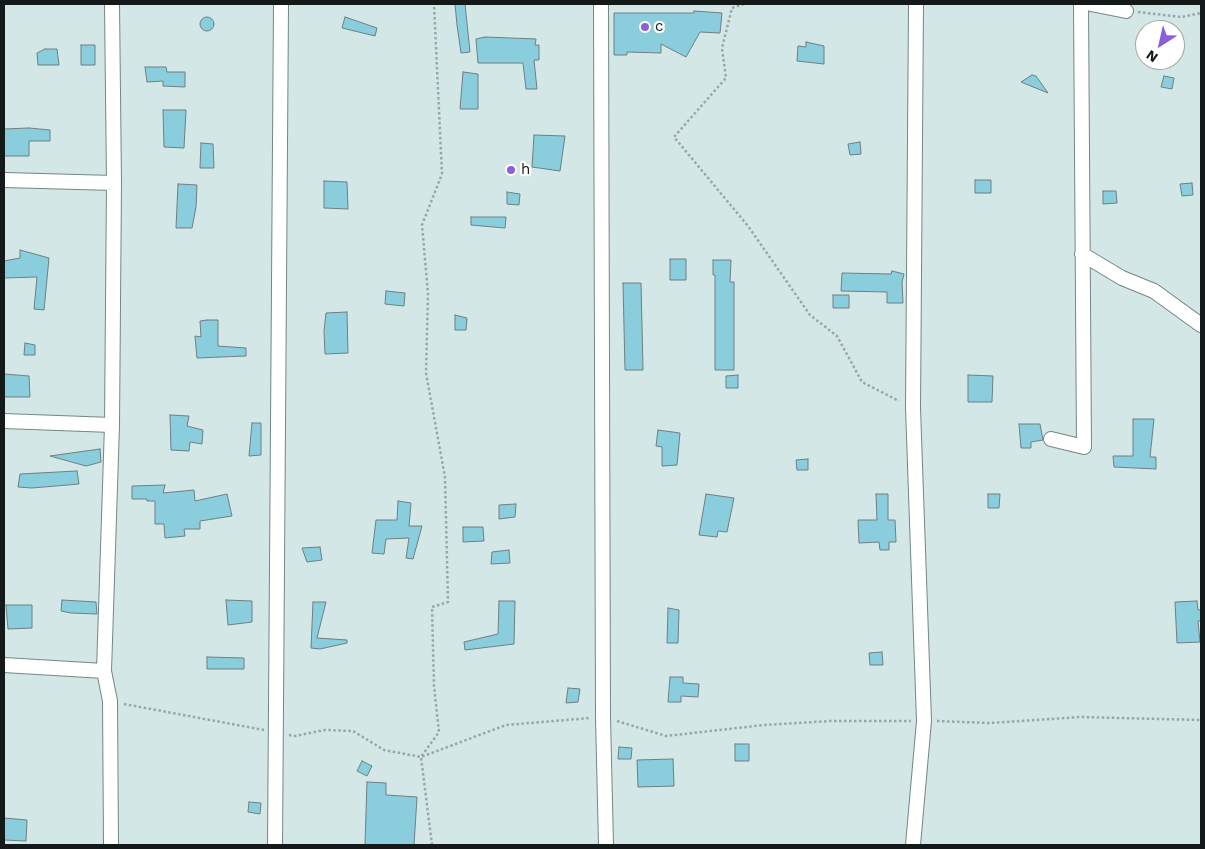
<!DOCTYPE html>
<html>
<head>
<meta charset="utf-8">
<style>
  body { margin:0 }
  #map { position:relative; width:1205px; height:849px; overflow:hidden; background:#d3e7e6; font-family:"Work Sans",sans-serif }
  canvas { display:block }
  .frame { position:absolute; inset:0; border:5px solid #131a19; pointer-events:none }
  .north { position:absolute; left:1135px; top:20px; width:50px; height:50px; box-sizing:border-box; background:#fff; border:1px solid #a1a3a3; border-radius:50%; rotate:215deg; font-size:14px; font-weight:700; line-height:20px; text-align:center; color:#131a19 }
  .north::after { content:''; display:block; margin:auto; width:18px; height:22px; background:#8a5fd9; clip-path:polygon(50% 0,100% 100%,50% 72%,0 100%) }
</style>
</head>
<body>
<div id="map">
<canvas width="1205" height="849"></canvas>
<div class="frame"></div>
<div class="north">N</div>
</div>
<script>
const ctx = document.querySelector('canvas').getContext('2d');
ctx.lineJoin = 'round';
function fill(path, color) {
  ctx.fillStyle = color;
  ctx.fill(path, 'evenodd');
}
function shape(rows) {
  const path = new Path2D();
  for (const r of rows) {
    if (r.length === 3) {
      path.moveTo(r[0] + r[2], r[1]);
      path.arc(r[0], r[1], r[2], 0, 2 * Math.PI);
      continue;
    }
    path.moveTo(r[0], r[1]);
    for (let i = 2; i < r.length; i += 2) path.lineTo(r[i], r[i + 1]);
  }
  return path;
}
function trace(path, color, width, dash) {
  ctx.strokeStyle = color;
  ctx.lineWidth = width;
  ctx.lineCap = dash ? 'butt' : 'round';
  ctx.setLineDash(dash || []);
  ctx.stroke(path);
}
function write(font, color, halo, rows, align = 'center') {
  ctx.font = font + ' "Work Sans",sans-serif';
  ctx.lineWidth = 4.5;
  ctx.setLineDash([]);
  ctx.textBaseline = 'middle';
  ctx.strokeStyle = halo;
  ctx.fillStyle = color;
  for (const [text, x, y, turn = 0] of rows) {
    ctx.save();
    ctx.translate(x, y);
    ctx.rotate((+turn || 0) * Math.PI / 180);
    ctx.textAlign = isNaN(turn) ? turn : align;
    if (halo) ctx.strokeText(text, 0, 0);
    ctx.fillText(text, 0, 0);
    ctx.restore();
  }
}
const building = shape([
  [455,4,465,4,470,52,461,53,457,25,455,4],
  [694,11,722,13,720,33,700,32,686,57,661,44,661,53,627,52,627,55,614,55,614,13,694,13,694,11],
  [345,17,377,28,375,36,342,28,345,17],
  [207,24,7],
  [485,37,536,39,535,45,539,45,539,60,534,60,537,89,526,89,523,63,478,63,476,39,485,37],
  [806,42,824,46,824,64,797,61,798,46,806,47,806,42],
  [81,45,95,45,95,65,81,65,81,45],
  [45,49,57,49,59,65,38,65,37,53,45,49],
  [145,67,166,67,167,72,185,72,185,87,163,86,163,81,147,82,145,67],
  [463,72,478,74,478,109,460,109,463,72],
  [1032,75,1036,76,1048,93,1021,82,1032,75],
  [1164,76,1174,78,1172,89,1161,87,1164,76],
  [163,110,186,110,184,148,164,147,163,110],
  [29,128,50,130,50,141,29,141,29,156,4,156,4,129,29,128],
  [534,135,565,136,560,171,532,167,534,135],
  [860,142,861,154,850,155,848,144,860,142],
  [201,143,213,144,214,168,200,168,201,143],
  [975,180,991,180,991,193,975,193,975,180],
  [324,181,347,182,348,209,324,208,324,181],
  [1192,183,1193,195,1182,196,1180,184,1192,183],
  [178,184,197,185,196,207,192,228,176,228,178,184],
  [1103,191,1116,191,1117,203,1103,204,1103,191],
  [507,192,520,194,519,205,507,204,507,192],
  [471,217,506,217,505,228,471,225,471,217],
  [20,250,49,258,44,310,34,309,37,277,4,278,4,261,20,258,20,250],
  [670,259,686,259,686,280,670,280,670,259],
  [713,260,731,260,730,282,734,282,734,370,715,370,715,275,713,275,713,260],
  [892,271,904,274,902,282,903,303,887,303,887,292,841,291,842,273,891,274,892,271],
  [623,283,641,283,643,370,625,370,623,283],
  [386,291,405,293,404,306,385,304,386,291],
  [833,295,849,295,849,308,833,308,833,295],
  [347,312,348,353,325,354,324,331,326,313,347,312],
  [455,315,467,318,466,330,455,330,455,315],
  [207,320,218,320,218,346,246,348,246,356,197,358,195,336,201,337,200,321,207,320],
  [25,343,35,345,35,355,24,355,25,343],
  [4,374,29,376,30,397,4,397,4,374],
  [738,375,738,388,726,388,726,376,738,375],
  [968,375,993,376,992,402,968,402,968,375],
  [170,415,189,416,187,426,203,430,202,444,190,442,189,451,171,450,170,415],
  [1133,419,1154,419,1150,457,1156,457,1156,469,1114,467,1113,456,1133,456,1133,419],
  [252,423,261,423,261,455,249,456,252,423],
  [1019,424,1040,424,1043,440,1031,442,1031,448,1021,448,1019,424],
  [658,430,680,433,677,465,662,466,662,447,656,446,658,430],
  [100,449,101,462,86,466,50,456,100,449],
  [808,459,808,470,797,470,796,460,808,459],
  [77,471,79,484,32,488,18,487,20,474,77,471],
  [165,485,163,493,194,490,195,501,227,494,232,516,200,521,200,529,184,529,185,536,165,538,164,524,155,524,155,501,147,501,147,499,132,499,132,486,165,485],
  [706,494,734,498,727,532,718,531,717,537,699,535,706,494],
  [876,494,888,494,888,520,895,520,896,542,889,542,889,550,880,550,879,542,859,543,858,520,877,520,876,494],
  [988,494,1000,494,999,508,988,508,988,494],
  [398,501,411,503,409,526,422,526,413,559,406,558,409,538,386,539,384,554,372,553,376,520,397,520,398,501],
  [516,504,515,517,499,519,499,505,516,504],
  [463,527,483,527,484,541,463,542,463,527],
  [320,547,322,560,307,562,302,548,320,547],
  [509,550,510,563,491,564,492,552,509,550],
  [62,600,96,602,97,614,71,613,61,611,62,600],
  [226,600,252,601,252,622,228,625,226,600],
  [499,601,515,601,514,644,465,650,464,642,498,634,499,601],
  [1197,601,1198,610,1201,610,1201,621,1198,621,1200,642,1177,643,1175,602,1197,601],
  [313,602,326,602,317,638,347,640,347,643,320,649,311,648,313,602],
  [6,605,32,605,32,628,8,629,6,605],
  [668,608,679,610,678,643,667,643,668,608],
  [882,652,883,665,870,665,869,653,882,652],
  [207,657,244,658,244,669,207,669,207,657],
  [670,677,683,677,683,683,699,684,698,697,681,696,681,702,668,702,670,677],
  [568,688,580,689,578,702,566,703,568,688],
  [735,744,749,744,749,761,735,761,735,744],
  [619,747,632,748,631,759,618,759,619,747],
  [673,759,674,786,638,787,637,760,673,759],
  [362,761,372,766,367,776,357,771,362,761],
  [367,782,386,783,386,795,417,797,414,845,365,845,367,782],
  [249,802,261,803,260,814,248,812,249,802],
  [4,818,27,820,26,841,4,840,4,818]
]);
const path = shape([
  [744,4,732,8,722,48,726,78,674,137,748,226,810,315,837,336,862,382,899,401],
  [1138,12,1181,17,1201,13],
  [124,704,264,730],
  [617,721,666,736,764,725,831,721,911,721],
  [937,721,990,723,1081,717,1201,720],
  [289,735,295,736,325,730,353,731,384,750,421,757,506,725,590,718],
  [432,845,421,757,439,732,434,686,432,607,448,602,445,477,426,373,428,294,422,225,442,174,434,4]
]);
const street = shape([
  [601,4,603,717,606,845],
  [1091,4,1126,11],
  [4,180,114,183],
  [1082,254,1122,278,1154,291,1201,325],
  [4,421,112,425],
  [1051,439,1084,447,1081,4],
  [4,665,104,671],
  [111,845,110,701,104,671,112,425,114,183,112,4],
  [275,845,281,4],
  [913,845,924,721,913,408,916,4]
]);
const markers = [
  [645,27,5,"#8a5fd9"],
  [511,170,5,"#8a5fd9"]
];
const poiNames = [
  ["c",655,27],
  ["h",521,170]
];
fill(building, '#8acedd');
trace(building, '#6e7f83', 1);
trace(street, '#748785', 16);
trace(path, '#97a7a6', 2.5, [2.5, 2.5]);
trace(street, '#fff', 14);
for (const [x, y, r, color] of markers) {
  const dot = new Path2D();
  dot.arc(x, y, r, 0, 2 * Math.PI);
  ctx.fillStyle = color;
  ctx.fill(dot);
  trace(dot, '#fff', 2);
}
write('15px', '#131a19', '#fff', poiNames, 'left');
</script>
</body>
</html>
